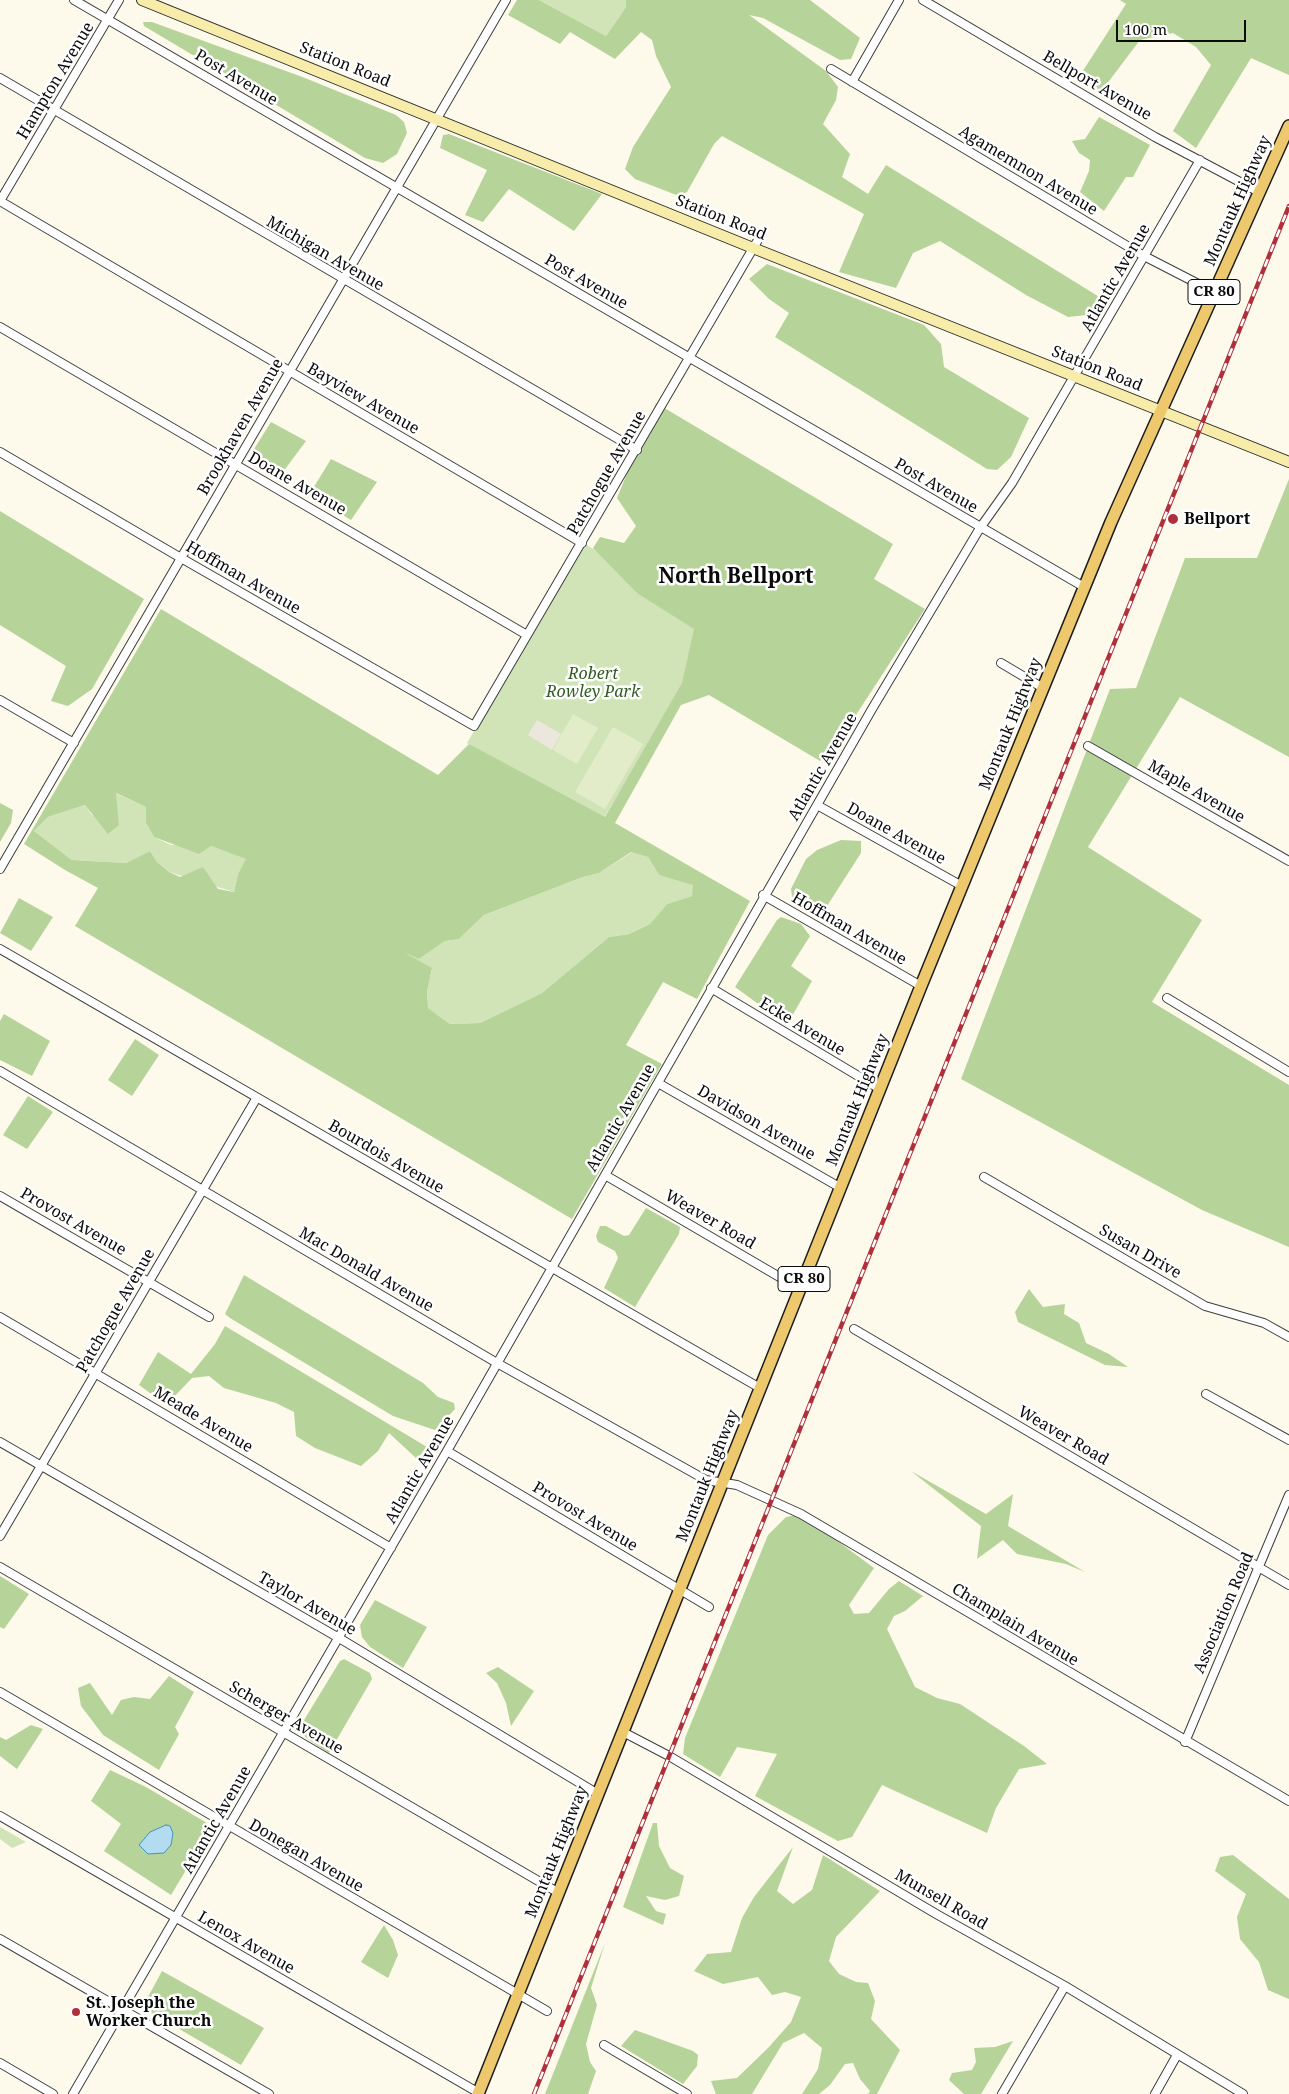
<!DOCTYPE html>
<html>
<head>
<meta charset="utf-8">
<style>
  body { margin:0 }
  #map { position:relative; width:1289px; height:2094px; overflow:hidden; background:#fdf9eb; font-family:"Noto Serif",serif }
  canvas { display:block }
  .scale { position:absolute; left:1116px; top:20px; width:130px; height:22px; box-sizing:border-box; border:2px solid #0b0b0b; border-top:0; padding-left:6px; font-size:15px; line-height:18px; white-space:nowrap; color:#0b0b0b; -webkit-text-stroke:4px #fff; paint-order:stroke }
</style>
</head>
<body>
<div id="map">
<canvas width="1289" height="2094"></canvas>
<div class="scale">100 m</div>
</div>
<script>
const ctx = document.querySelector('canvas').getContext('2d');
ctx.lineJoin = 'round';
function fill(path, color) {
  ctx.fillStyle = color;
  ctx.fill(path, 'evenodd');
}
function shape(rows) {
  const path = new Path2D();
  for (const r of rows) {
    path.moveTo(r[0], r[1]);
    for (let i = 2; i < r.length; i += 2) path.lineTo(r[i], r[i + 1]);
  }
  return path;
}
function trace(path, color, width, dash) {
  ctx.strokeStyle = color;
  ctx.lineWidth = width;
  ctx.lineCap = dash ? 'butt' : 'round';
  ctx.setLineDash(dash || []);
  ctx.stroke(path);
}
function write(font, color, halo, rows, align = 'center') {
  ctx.font = font + ' "Noto Serif",serif';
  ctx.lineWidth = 5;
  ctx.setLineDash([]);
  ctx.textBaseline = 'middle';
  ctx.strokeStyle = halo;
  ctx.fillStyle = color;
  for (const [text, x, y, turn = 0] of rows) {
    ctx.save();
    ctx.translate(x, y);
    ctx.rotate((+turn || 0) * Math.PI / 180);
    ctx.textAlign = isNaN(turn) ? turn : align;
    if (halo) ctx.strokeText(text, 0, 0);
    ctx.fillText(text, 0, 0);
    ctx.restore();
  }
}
const green = shape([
  [539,0,626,0,626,7,606,36],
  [585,544,720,624,601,823,467,743],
  [115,793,146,807,146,823,154,837,171,845,211,846,247,859,238,874,234,892,169,872,157,862,150,851,126,863,72,860,34,831,48,817,85,805,92,815,119,825],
  [632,852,648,857,659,875,694,884,692,896,667,904,650,924,629,934,609,937,542,993,480,1023,450,1024,428,1008,427,992,432,969,398,949,419,959,445,941,459,939,484,915,583,877,599,873],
  [0,1827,26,1842,12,1848,0,1839]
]);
const forest = shape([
  [517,0,539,0,606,36,626,7,626,0,810,0,860,38,851,59,840,60,763,18,749,15,826,71,838,87,836,100,823,124,850,154,842,177,868,194,886,165,1101,298,1087,315,1068,317,1026,295,940,241,913,253,896,288,839,272,864,214,722,136,714,144,687,192,679,196,635,179,625,169,633,147,671,87,656,56,652,40,641,32,615,59,570,32,560,44,508,15],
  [1120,0,1289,0,1289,75,1251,58,1196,148,1173,131,1211,65,1196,47,1173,33,1140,40,1100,93,1077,80,1126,4],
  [143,22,152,22,305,78,396,115,404,122,407,133,397,154,383,163,365,158,144,26],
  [1099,117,1150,145,1133,177,1126,177,1104,211,1080,192,1089,171,1090,160,1079,153,1072,141,1085,139],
  [449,134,602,194,574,231,509,189,483,222,465,215,487,170,440,148,443,135],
  [767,264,924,325,941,344,944,367,1029,418,1011,457,997,470,987,469,775,337,789,313,769,299,749,279],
  [656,403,893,544,874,579,925,609,839,741,820,761,709,695,681,705,615,823,750,901,697,999,663,982,626,1045,662,1064,572,1219,75,926,98,888,65,870,24,844,161,609,438,775,469,744,605,817,682,683,694,629,637,593,593,548,600,537,624,543,636,526,617,498],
  [116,793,146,807,146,823,154,837,199,854,211,846,246,859,238,874,234,892,218,889,203,867,180,877,169,872,157,862,150,851,126,863,72,860,34,831,48,817,85,805,108,834,119,825],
  [631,852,648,857,659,875,693,885,692,896,667,904,650,924,629,934,609,937,542,993,480,1023,450,1024,428,1008,427,992,432,968,405,953,419,959,445,941,459,939,484,915,583,877,599,873],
  [271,422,306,441,280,476,249,457],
  [331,459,377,482,351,520,309,495],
  [1289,479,1289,757,1180,697,1088,847,1202,920,1152,1002,1289,1085,1289,1247,1202,1210,961,1079,1110,689,1136,688,1185,558,1257,558],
  [0,511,144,599,92,689,68,706,51,701,66,666,0,625],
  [0,803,13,810,11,823,0,842],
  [841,840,861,841,861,853,820,917,793,904,791,889,806,859,817,850],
  [19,898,53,917,31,951,0,933],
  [781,917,801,924,810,936,791,966,812,981,787,1025,735,987,777,920],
  [4,1014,50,1041,32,1076,0,1060,0,1021],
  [135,1039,159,1055,132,1096,108,1080],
  [28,1096,53,1112,27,1149,3,1135],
  [646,1208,680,1227,679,1234,635,1307,604,1288,618,1258,615,1251,598,1242,596,1236,600,1226,606,1226,624,1236,629,1235],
  [244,1275,423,1383,438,1397,454,1403,455,1409,435,1430,393,1416,230,1318,225,1314],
  [1029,1289,1043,1307,1065,1304,1064,1314,1079,1323,1086,1343,1109,1354,1128,1367,1105,1365,1018,1322,1015,1312],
  [225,1326,427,1447,417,1459,389,1433,378,1451,361,1466,315,1448,296,1436,294,1412,276,1403,224,1388,209,1376,192,1378,170,1401,157,1398,139,1385,158,1352,191,1374,215,1344],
  [911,1471,986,1514,1013,1494,1008,1526,1085,1572,1066,1564,1017,1554,1003,1540,977,1559,981,1526],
  [801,1514,874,1568,849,1605,854,1614,869,1613,889,1589,899,1581,923,1596,905,1611,894,1616,887,1629,915,1687,937,1698,960,1704,1024,1746,1047,1764,1019,1769,996,1808,987,1833,882,1785,852,1837,838,1841,755,1796,777,1754,737,1747,720,1777,683,1754,685,1738,768,1535,786,1517],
  [0,1576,29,1594,4,1629,0,1627],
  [375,1600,427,1627,403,1668,370,1647,362,1637,360,1625],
  [344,1659,370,1673,372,1679,329,1753,309,1740,298,1730,340,1661],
  [498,1667,534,1691,511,1726,506,1703,497,1683,486,1673],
  [169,1676,194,1692,175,1727,179,1734,159,1770,103,1735,81,1706,78,1688,90,1683,112,1715,121,1700,134,1697,150,1699],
  [31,1725,43,1729,17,1769,0,1756,0,1737,6,1740],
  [110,1770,146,1787,207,1823,210,1830,171,1895,104,1851,121,1824,91,1801],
  [653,1823,657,1823,659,1846,670,1868,684,1876,679,1896,665,1900,646,1896,656,1911,666,1914,663,1925,623,1907],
  [793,1847,777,1891,793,1904,812,1890,823,1855,880,1891,836,1937,829,1961,839,1974,856,1982,868,1983,875,2001,871,2019,900,2050,877,2094,868,2094,870,2091,860,2079,853,2063,845,2064,830,2085,819,2094,802,2094,818,2069,822,2048,804,2033,783,2043,752,2094,716,2094,711,2081,737,2078,769,2047,791,2022,801,1997,785,1992,772,1995,758,1977,723,1984,694,1971,707,1954,731,1952,742,1918,754,1897],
  [1233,1855,1289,1899,1289,1999,1268,1990,1259,1962,1240,1939,1237,1917,1246,1894,1215,1871,1220,1857],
  [384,1925,393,1940,398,1955,388,1978,361,1962],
  [605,1943,591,1988,597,2005,586,2044,590,2062,596,2071,588,2094,545,2094],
  [162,1971,264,2028,241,2065,150,2012,148,1997],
  [635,2030,693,2051,698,2055,697,2066,683,2084,621,2046],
  [1013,2041,981,2094,964,2094,949,2080,952,2073,972,2070,976,2062,974,2048,995,2047]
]);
const pitch = shape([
  [573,714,598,728,577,764,553,750],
  [613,727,643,744,605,809,575,792]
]);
const plaza = shape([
  [537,720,561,734,552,750,528,735]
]);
const water = shape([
  [166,1825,170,1826,173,1833,171,1845,164,1853,148,1854,139,1845,150,1832,166,1825]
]);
const minor = shape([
  [74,0,1084,587],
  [923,0,1155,137,1259,192],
  [831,69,1144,256,1214,292],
  [0,78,637,450],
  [852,82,899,0],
  [0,201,582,543],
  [0,201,119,0],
  [0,327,527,635],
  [0,452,181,558,474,726,762,233],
  [1001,663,1043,688],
  [0,700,74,743],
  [1088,746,1289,861],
  [817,805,962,886],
  [0,869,506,0],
  [763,895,921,986],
  [0,949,760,1388],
  [711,988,880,1089],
  [1167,998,1289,1072],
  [0,1071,497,1363,706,1480,737,1485,801,1514,1289,1801],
  [658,1083,841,1188],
  [605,1175,800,1289],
  [984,1177,1205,1306,1264,1323,1289,1337],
  [0,1196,209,1317],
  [0,1317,391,1548],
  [854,1329,1289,1585],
  [1206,1394,1289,1440],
  [0,1442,339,1638,598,1794],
  [447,1451,709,1607],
  [0,1536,256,1099],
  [0,1567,559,1893],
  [0,1692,547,2011],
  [623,1732,669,1756,938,1915,1065,1986,1243,2094],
  [1185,1742,1289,1495],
  [0,1816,479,2093],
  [0,1939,269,2094],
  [604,2045,687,2094],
  [0,2063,53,2094],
  [73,2094,447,1451,872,709,980,528,1012,483,1200,160],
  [1002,2094,1065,1986],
  [1155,2094,1177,2055]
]);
const secondary = shape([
  [142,0,753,248,1289,462]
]);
const primary = shape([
  [478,2094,921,986,1111,522,1289,126]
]);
const rail = shape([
  [534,2094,1289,206]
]);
const markers = [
  [1173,519,6,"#af303b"],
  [76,2012,5,"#af303b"]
];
const shields = [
  [1214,292,52],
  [804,1279,52]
];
const shieldNames = [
  ["CR 80",1214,292],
  ["CR 80",804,1279]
];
const streetNames = [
  ["Station Road",345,65,22],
  ["Post Avenue",236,78,31],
  ["Hampton Avenue",56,81,-59],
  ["Bellport Avenue",1097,86,30],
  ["Agamemnon Avenue",1028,171,31],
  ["Montauk Highway",1238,201,-66],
  ["Station Road",721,218,22],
  ["Michigan Avenue",325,254,30],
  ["Atlantic Avenue",1116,278,-60],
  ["Post Avenue",586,282,30],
  ["Station Road",1097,369,22],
  ["Bayview Avenue",363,399,30],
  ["Brookhaven Avenue",241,427,-60],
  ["Patchogue Avenue",607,473,-60],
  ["Doane Avenue",297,484,30],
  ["Post Avenue",936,486,30],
  ["Hoffman Avenue",243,578,30],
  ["Montauk Highway",1011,724,-68],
  ["Atlantic Avenue",823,767,-60],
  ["Maple Avenue",1196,792,30],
  ["Doane Avenue",896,834,29],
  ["Hoffman Avenue",849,929,30],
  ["Ecke Avenue",802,1027,31],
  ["Montauk Highway",858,1100,-68],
  ["Atlantic Avenue",621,1118,-60],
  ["Davidson Avenue",756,1123,30],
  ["Bourdois Avenue",386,1157,30],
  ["Weaver Road",710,1220,30],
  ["Provost Avenue",73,1222,30],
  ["Susan Drive",1140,1252,30],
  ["Mac Donald Avenue",366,1270,30],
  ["Patchogue Avenue",116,1311,-60],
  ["Meade Avenue",203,1420,31],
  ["Weaver Road",1063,1436,30],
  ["Atlantic Avenue",420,1470,-60],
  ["Montauk Highway",708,1476,-68],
  ["Provost Avenue",585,1517,31],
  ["Taylor Avenue",307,1604,30],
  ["Association Road",1224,1613,-67],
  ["Champlain Avenue",1015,1625,31],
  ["Scherger Avenue",286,1718,30],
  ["Atlantic Avenue",217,1820,-60],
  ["Montauk Highway",557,1852,-68],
  ["Donegan Avenue",306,1856,30],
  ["Munsell Road",941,1900,30],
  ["Lenox Avenue",246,1943,30]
];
const poiNames = [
  ["Bellport",1184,519],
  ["St. Joseph the",86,2003],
  ["Worker Church",86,2021]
];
const parkNames = [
  ["Robert",593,674],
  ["Rowley Park",593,692]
];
const districtNames = [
  ["North Bellport",736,577]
];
fill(green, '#d1e4b8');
fill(forest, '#b6d499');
fill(pitch, '#e2ecc9');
fill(plaza, '#ece7dc');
fill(water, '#b4dcf0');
trace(water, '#4293c1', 1);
trace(minor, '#3e3e3e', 10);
trace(secondary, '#2d2d2d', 12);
trace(primary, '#1c1c1c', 14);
trace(minor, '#fff', 8);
trace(secondary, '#f8ecab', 10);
trace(primary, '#edc86c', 11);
trace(rail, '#af303b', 4.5);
trace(rail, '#fff', 2.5, [8]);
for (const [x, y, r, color] of markers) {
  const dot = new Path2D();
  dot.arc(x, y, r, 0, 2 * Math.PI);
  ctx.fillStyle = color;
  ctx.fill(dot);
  trace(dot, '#fff', 2);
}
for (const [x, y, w] of shields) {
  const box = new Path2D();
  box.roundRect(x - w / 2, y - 12.5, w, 25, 4);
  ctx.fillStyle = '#fff';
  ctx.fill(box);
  trace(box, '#0b0b0b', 1);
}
write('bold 15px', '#0b0b0b', null, shieldNames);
write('16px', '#0b0b0b', '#fff', streetNames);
write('bold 16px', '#0b0b0b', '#fff', poiNames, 'left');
write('italic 16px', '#315d22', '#fff', parkNames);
write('bold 21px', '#0b0b0b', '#fff', districtNames);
</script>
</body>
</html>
